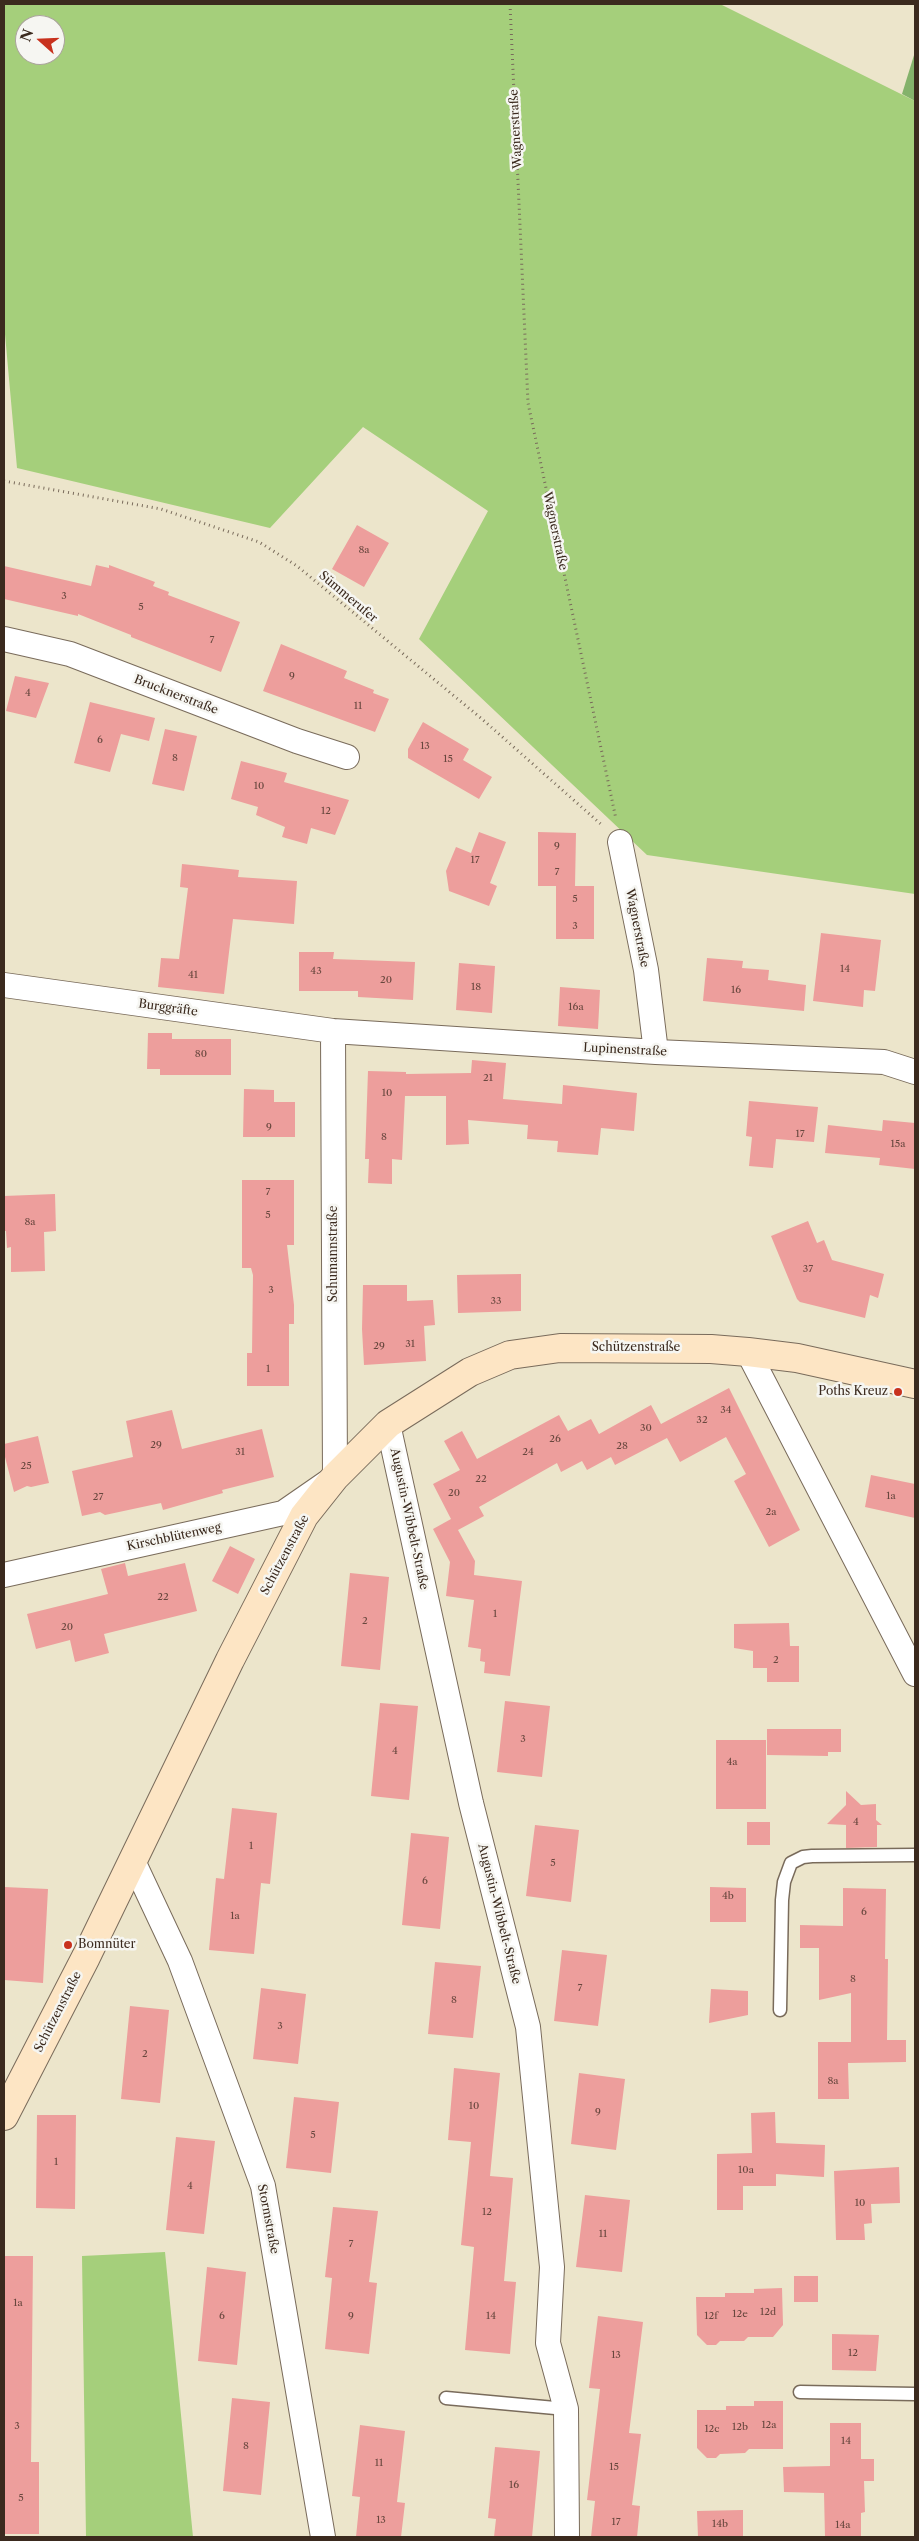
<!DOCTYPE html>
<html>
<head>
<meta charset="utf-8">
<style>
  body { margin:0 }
  #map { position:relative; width:919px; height:2541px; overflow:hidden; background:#ece5cb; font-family:"Libre Caslon Text",serif }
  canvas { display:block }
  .frame { position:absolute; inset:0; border:5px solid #3b2a1e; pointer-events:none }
  .north { position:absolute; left:15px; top:15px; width:50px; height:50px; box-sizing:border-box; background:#f6f6f2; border:1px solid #aba49d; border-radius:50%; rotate:290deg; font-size:14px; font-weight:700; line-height:20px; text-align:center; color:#3b2a1e }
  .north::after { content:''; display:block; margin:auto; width:18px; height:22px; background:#c8321e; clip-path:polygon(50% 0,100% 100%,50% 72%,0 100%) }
</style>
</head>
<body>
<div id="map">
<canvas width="919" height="2541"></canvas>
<div class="frame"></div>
<div class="north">N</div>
</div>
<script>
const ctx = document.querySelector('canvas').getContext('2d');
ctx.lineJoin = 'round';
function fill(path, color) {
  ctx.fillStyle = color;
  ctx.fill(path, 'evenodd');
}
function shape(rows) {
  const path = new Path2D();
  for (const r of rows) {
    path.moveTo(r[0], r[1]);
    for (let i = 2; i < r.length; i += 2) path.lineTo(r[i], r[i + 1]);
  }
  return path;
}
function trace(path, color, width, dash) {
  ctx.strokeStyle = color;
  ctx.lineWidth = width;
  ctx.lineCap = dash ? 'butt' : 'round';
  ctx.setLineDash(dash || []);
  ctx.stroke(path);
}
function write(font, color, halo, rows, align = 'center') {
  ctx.font = font + ' "Libre Caslon Text",serif';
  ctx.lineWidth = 5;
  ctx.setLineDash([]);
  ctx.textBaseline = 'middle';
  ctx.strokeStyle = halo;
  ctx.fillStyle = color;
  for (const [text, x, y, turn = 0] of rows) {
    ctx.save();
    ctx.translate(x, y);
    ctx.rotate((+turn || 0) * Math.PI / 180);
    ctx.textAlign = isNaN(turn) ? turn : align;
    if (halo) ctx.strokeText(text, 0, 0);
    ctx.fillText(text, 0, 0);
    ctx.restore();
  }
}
const green = shape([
  [4,4,720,4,915,101,915,894,647,855,419,639,488,511,363,427,270,528,17,468,4,323],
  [25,25,55,25,55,55,25,55],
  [165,2252,193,2537,86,2537,82,2256]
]);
const forest = shape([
  [915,52,915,101,902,94]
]);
const building = shape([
  [357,525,389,543,364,587,332,569],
  [96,565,109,568,109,565,155,582,153,586,169,592,168,595,240,622,221,672,131,637,131,635,78,614,78,616,4,599,4,566,91,586],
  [281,644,347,671,344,678,374,690,373,693,389,699,375,732,263,691],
  [15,676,49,683,36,718,6,711],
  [90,702,155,718,149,741,121,734,110,772,74,763],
  [423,722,469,749,463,760,492,777,479,799,408,758,408,749],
  [165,729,197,736,184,791,152,784],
  [241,761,287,773,284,782,349,800,335,835,311,828,307,844,282,837,285,827,256,815,258,807,231,799],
  [479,832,506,842,490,883,497,886,489,906,449,891,446,871,456,847,471,853],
  [538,832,576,833,575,886,594,886,594,939,556,939,556,886,538,886],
  [182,864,239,870,238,877,297,881,294,924,233,919,224,994,158,987,161,958,179,959,188,888,180,887],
  [821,933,881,940,875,991,864,990,863,1007,813,1001],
  [299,952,334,952,333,959,415,962,413,1000,358,997,358,991,299,991],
  [707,958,743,961,742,968,769,970,768,980,806,985,804,1011,703,1001],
  [459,963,495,966,492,1013,456,1010],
  [560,987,600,990,598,1029,558,1026],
  [148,1033,172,1033,172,1039,231,1039,231,1075,160,1075,160,1069,147,1069],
  [472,1060,506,1063,503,1099,562,1104,563,1085,637,1093,634,1131,601,1128,598,1155,557,1152,558,1141,527,1139,528,1125,468,1120,469,1144,446,1145,446,1096,405,1096,402,1160,392,1159,392,1184,368,1183,369,1159,365,1159,368,1071,406,1072,406,1074,471,1073],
  [244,1089,274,1090,274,1102,295,1102,295,1137,243,1137],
  [749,1101,818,1107,814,1142,776,1139,773,1168,749,1166,752,1137,746,1136],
  [883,1120,915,1123,915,1169,879,1165,880,1158,825,1153,828,1125,882,1131],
  [242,1180,294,1180,294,1245,287,1245,294,1305,294,1324,289,1324,289,1386,247,1386,247,1353,252,1353,253,1275,251,1268,242,1268],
  [55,1194,56,1231,44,1232,45,1271,11,1272,11,1247,7,1248,6,1231,4,1231,4,1196],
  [808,1221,817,1243,824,1240,832,1260,884,1274,878,1298,870,1295,865,1318,800,1302,797,1299,771,1236],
  [521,1274,521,1311,458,1313,457,1275],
  [363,1285,407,1285,407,1301,433,1300,435,1325,424,1326,426,1361,364,1365,362,1329],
  [729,1388,800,1530,769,1547,734,1481,746,1474,726,1437,680,1462,667,1438,615,1465,611,1457,587,1470,582,1461,561,1472,557,1463,479,1507,484,1516,458,1530,475,1561,474,1575,522,1581,510,1676,484,1673,485,1662,480,1661,481,1649,468,1647,474,1600,446,1596,450,1562,433,1529,451,1519,433,1484,460,1470,444,1441,462,1431,477,1459,559,1415,568,1431,591,1419,599,1434,651,1405,661,1424],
  [172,1410,182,1449,262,1429,274,1477,222,1490,223,1493,163,1510,161,1503,105,1515,100,1512,82,1516,72,1471,133,1457,126,1421],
  [38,1436,49,1483,31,1487,27,1486,14,1492,4,1453,4,1444],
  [871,1475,915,1484,915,1518,865,1507],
  [230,1546,255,1559,238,1594,212,1581],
  [125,1563,128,1576,185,1563,197,1611,104,1634,109,1653,75,1662,70,1640,36,1649,27,1614,108,1594,101,1569],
  [350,1573,389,1577,380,1670,341,1666],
  [789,1623,790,1646,799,1646,799,1682,767,1682,767,1668,753,1668,753,1651,734,1648,734,1624],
  [505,1701,550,1706,542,1777,497,1772],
  [380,1703,418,1706,409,1800,371,1796],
  [767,1729,841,1729,841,1752,828,1752,828,1756,767,1755],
  [716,1740,766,1740,766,1809,716,1809],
  [846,1791,861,1805,876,1804,876,1820,882,1825,877,1825,877,1847,846,1848,846,1825,827,1824,846,1805],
  [232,1808,277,1813,270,1884,261,1883,254,1954,209,1950,216,1878,224,1879],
  [747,1822,770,1822,770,1845,747,1845],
  [535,1825,579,1830,571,1902,526,1896],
  [411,1833,449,1837,440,1929,402,1925],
  [4,1887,48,1889,43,1983,4,1980],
  [710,1887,746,1888,746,1922,710,1922],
  [843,1888,886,1889,885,1959,888,1959,887,2040,906,2040,906,2062,848,2063,849,2099,818,2099,818,2042,851,2042,851,1993,819,2000,819,1948,800,1948,800,1925,843,1926],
  [562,1950,607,1955,598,2026,554,2021],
  [435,1962,481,1966,473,2038,428,2034],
  [261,1988,306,1994,298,2064,253,2059],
  [711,1989,748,1991,748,2015,709,2023],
  [130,2006,169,2010,160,2103,121,2099],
  [454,2068,500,2073,490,2176,513,2178,504,2281,516,2282,510,2354,465,2350,474,2247,461,2245,471,2142,448,2140],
  [579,2073,625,2079,616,2150,571,2144],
  [294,2097,339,2102,331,2173,286,2168],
  [775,2112,776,2143,825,2145,824,2177,776,2174,776,2186,743,2186,743,2210,717,2210,717,2154,752,2153,751,2113],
  [37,2115,76,2115,75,2209,36,2208],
  [176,2137,215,2141,204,2234,166,2230],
  [899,2167,900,2203,871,2204,872,2223,864,2224,865,2240,836,2240,834,2171],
  [585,2195,630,2200,622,2272,576,2267],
  [333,2207,378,2211,369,2282,377,2283,369,2354,325,2349,332,2278,325,2277],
  [4,2256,33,2256,31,2462,39,2462,39,2534,4,2534],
  [207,2267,246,2272,237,2365,198,2361],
  [794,2276,818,2276,818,2302,794,2302],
  [782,2288,783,2325,773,2337,748,2337,744,2341,720,2341,716,2345,707,2345,697,2335,696,2297,725,2297,725,2293,754,2293,754,2289],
  [598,2316,643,2322,629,2433,641,2434,632,2505,640,2506,637,2537,591,2537,595,2501,587,2500,600,2389,589,2388],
  [832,2334,879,2335,876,2371,832,2370],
  [232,2398,270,2402,261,2495,223,2491],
  [754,2401,783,2401,783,2449,749,2449,745,2453,720,2454,716,2458,707,2458,697,2448,697,2410,726,2410,726,2406,754,2406],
  [830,2423,861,2423,861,2459,874,2459,874,2481,864,2481,865,2512,861,2513,861,2537,825,2537,824,2493,784,2492,783,2467,830,2466],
  [360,2425,405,2431,397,2502,405,2503,401,2537,356,2537,360,2497,352,2496],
  [495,2447,540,2451,532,2537,494,2537,496,2519,488,2518],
  [743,2510,743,2537,698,2537,697,2511]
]);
const path = shape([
  [510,4,528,403,616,819],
  [4,481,161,509,259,542,297,566,482,719,603,826]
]);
const lane = shape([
  [780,2010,782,1900,784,1882,791,1863,803,1857,812,1856,915,1855],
  [800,2392,915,2394],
  [446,2398,566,2409]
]);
const street = shape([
  [4,639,70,654,297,741,347,757],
  [620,842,646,970,656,1052],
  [4,985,333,1031,656,1052,884,1062,915,1072],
  [748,1352,915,1674],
  [388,1424,471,1803,528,2027,552,2267,548,2343,566,2409,567,2537],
  [4,1575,283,1513,335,1477,333,1031],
  [133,1861,180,1961,263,2186,323,2537]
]);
const secondary = shape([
  [4,2116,86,1957,230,1660,304,1516,335,1477,388,1424,470,1372,510,1355,560,1348,711,1349,748,1352,797,1358,915,1384]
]);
const markers = [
  [898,1392,5,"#c8321e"],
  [68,1945,5,"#c8321e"]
];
const numberNames = [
  ["8a",364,550],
  ["3",64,596],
  ["5",141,607],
  ["7",212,640],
  ["9",292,676],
  ["4",28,693],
  ["11",358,706],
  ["6",100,740],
  ["13",425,746],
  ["8",175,758],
  ["15",448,759],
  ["10",259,786],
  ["12",326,811],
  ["9",557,846],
  ["17",475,860],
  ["7",557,872],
  ["5",575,899],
  ["3",575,926],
  ["14",845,969],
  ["43",316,971],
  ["41",193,975],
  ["20",386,980],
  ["18",476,987],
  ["16",736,990],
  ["16a",576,1007],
  ["80",201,1054],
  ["21",488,1078],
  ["10",387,1093],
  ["9",269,1127],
  ["17",800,1134],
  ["8",384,1137],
  ["15a",898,1144],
  ["7",268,1192],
  ["5",268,1215],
  ["8a",30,1222],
  ["37",808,1269],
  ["3",271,1290],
  ["33",496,1301],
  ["31",410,1344],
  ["29",379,1346],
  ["1",268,1369],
  ["34",726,1410],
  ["32",702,1420],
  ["30",646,1428],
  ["26",555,1439],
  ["29",156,1445],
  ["28",622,1446],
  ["31",240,1452],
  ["24",528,1452],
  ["25",26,1466],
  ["22",481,1479],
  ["20",454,1493],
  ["1a",891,1496],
  ["27",98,1497],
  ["2a",771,1512],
  ["22",163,1597],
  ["1",495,1614],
  ["2",365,1621],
  ["20",67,1627],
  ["2",776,1660],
  ["3",523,1739],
  ["4",395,1751],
  ["4a",732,1762],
  ["4",856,1822],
  ["1",251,1846],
  ["5",553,1863],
  ["6",425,1881],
  ["4b",728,1896],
  ["6",864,1912],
  ["1a",235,1916],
  ["8",853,1979],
  ["7",580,1988],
  ["8",454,2000],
  ["3",280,2026],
  ["2",145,2054],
  ["8a",833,2081],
  ["10",474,2106],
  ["9",598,2112],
  ["5",313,2135],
  ["1",56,2162],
  ["10a",746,2170],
  ["4",190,2186],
  ["10",860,2203],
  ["12",487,2212],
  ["11",603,2234],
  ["7",351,2244],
  ["1a",18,2303],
  ["12d",768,2312],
  ["12e",740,2314],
  ["6",222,2316],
  ["9",351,2316],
  ["14",491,2316],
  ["12f",711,2316],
  ["12",853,2353],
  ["13",616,2355],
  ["12a",769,2425],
  ["3",17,2426],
  ["12b",740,2427],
  ["12c",712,2429],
  ["14",846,2441],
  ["8",246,2446],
  ["11",379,2463],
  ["15",614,2467],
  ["16",514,2485],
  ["5",21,2498],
  ["13",381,2520],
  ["17",616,2522],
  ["14b",720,2524],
  ["14a",843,2525]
];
const streetNames = [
  ["Wagnerstraße",516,129,-93],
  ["Wagnerstraße",555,531,78],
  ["Sümmerufer",348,597,40],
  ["Brucknerstraße",176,695,21],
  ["Wagnerstraße",637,928,79],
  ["Burggräfte",168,1008,8],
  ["Lupinenstraße",625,1050,3],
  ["Schumannstraße",334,1254,-90],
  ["Schützenstraße",636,1348],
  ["Augustin-Wibbelt-Straße",409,1519,78],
  ["Kirschblütenweg",174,1537,-12],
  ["Schützenstraße",285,1555,-62],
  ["Augustin-Wibbelt-Straße",499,1914,76],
  ["Schützenstraße",58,2012,-63],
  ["Stormstraße",268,2219,79]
];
const poiNames = [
  ["Poths Kreuz",888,1392],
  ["Bomnüter",78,1945,"left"]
];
fill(green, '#a5cf7b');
fill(forest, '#84b26b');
fill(building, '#ed9e9c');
trace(lane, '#796b5b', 15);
trace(street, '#796b5b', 26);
trace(secondary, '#796b5b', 30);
trace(path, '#796b5b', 3, [1, 4]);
trace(lane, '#fff', 12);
trace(street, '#fff', 24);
trace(secondary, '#fde5c4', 28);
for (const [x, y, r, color] of markers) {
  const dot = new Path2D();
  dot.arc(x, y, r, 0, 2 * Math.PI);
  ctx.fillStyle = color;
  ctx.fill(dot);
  trace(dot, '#f6f6f2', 2);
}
write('10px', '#68473e', null, numberNames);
write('12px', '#3b2a1e', '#f6f6f2', streetNames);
write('12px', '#3b2a1e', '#f6f6f2', poiNames, 'right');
</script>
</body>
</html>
